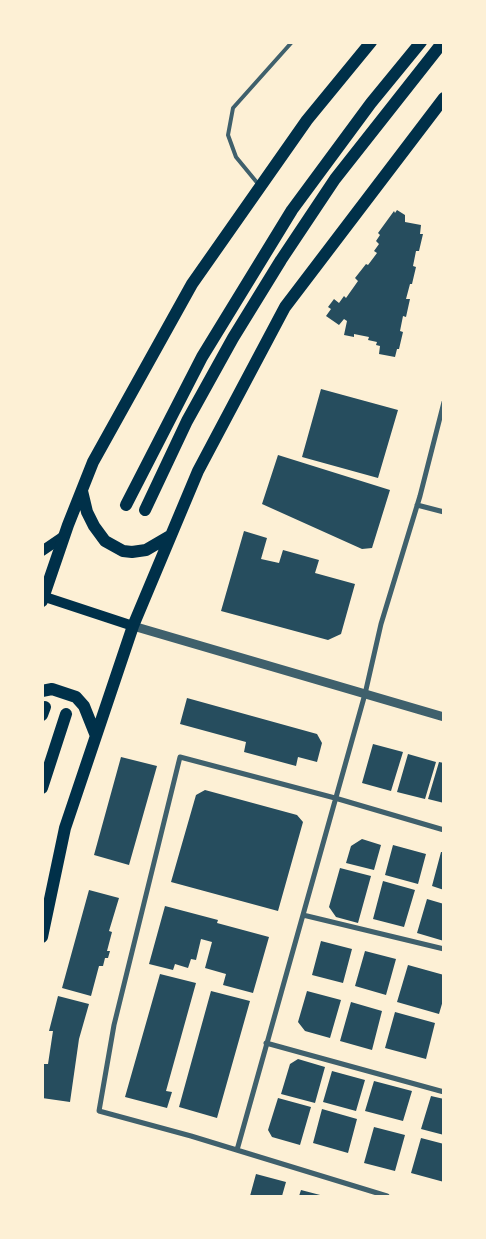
<!DOCTYPE html>
<html>
<head>
<meta charset="utf-8">
<style>
  body { margin:0 }
  #map { position:relative; width:486px; height:1239px; overflow:hidden; background:#fdf0d5; font-family:"Roboto Condensed",sans-serif }
  canvas { display:block }
  .frame { position:absolute; inset:0; border:44px solid #fdf0d5; pointer-events:none }
</style>
</head>
<body>
<div id="map">
<canvas width="486" height="1239"></canvas>
<div class="frame"></div>
</div>
<script>
const ctx = document.querySelector('canvas').getContext('2d');
ctx.lineJoin = 'round';
function fill(path, color) {
  ctx.fillStyle = color;
  ctx.fill(path, 'evenodd');
}
function shape(rows) {
  const path = new Path2D();
  for (const r of rows) {
    path.moveTo(r[0], r[1]);
    for (let i = 2; i < r.length; i += 2) path.lineTo(r[i], r[i + 1]);
  }
  return path;
}
function trace(path, color, width, dash) {
  ctx.strokeStyle = color;
  ctx.lineWidth = width;
  ctx.lineCap = dash ? 'butt' : 'round';
  ctx.setLineDash(dash || []);
  ctx.stroke(path);
}
const building = shape([
  [397,210,405,215,405,222,421,225,420,234,423,234,419,251,416,251,413,266,416,267,412,284,410,284,406,299,410,299,406,317,403,316,400,331,403,332,399,349,397,349,395,357,379,354,380,346,376,345,377,342,368,340,369,337,354,334,354,337,344,335,347,321,344,319,339,325,326,316,331,309,328,307,334,299,339,303,344,296,346,298,358,281,355,278,366,264,368,265,377,253,374,251,379,244,376,241,380,235,378,233,394,211,395,213],
  [321,389,398,410,378,478,302,457],
  [278,455,390,490,372,548,362,549,262,504],
  [244,531,267,538,261,559,279,563,283,550,319,560,315,573,355,584,341,634,328,640,221,611],
  [187,698,317,734,322,743,317,762,298,757,296,766,244,752,246,742,180,724],
  [373,744,403,752,391,791,362,783],
  [408,754,436,762,425,799,397,792],
  [121,757,157,766,129,865,94,855],
  [439,762,444,763,444,803,428,799],
  [205,790,297,815,303,822,278,911,171,882,196,795],
  [362,839,381,845,374,870,346,863,351,846],
  [393,845,426,854,418,884,385,875],
  [441,852,444,852,444,890,432,886],
  [340,868,371,876,358,923,336,917,329,907],
  [383,881,415,890,404,927,373,919],
  [89,890,119,898,109,931,112,932,107,951,110,951,108,958,105,958,103,966,99,966,91,996,62,988],
  [427,899,444,904,444,941,417,933],
  [165,906,218,920,217,923,269,937,253,993,223,985,226,974,205,968,212,942,201,939,196,960,191,959,188,968,175,964,173,970,149,964],
  [321,941,352,949,343,983,312,975],
  [365,951,396,959,386,995,355,986],
  [408,965,444,975,444,997,439,1014,397,1002],
  [160,974,196,983,166,1091,172,1092,167,1108,125,1097],
  [211,991,250,1001,217,1118,179,1107],
  [307,991,341,1000,330,1038,305,1031,298,1022],
  [58,996,89,1004,79,1039,70,1102,42,1098,44,1064,48,1064,53,1031,49,1031],
  [351,1002,382,1011,372,1050,340,1041],
  [395,1012,435,1023,426,1059,385,1048],
  [298,1059,325,1067,315,1103,281,1094,290,1064],
  [332,1071,365,1080,356,1111,323,1102],
  [374,1081,412,1091,403,1121,365,1111],
  [431,1096,444,1099,444,1135,421,1129],
  [278,1098,311,1107,300,1145,272,1137,268,1130],
  [322,1109,357,1119,348,1153,313,1143],
  [374,1127,405,1135,395,1171,364,1163],
  [421,1138,444,1144,444,1182,411,1173],
  [256,1174,286,1182,282,1196,250,1196],
  [301,1190,324,1196,299,1196]
]);
const service = shape([
  [259,185,236,157,228,135,233,108,292,42]
]);
const minor = shape([
  [417,505,444,512],
  [303,915,444,949],
  [266,1043,444,1092],
  [237,1150,365,694,381,624,420,496,444,402],
  [387,1196,191,1136,99,1111,114,1025,180,757,335,798,444,830]
]);
const tertiary = shape([
  [133,626,444,717]
]);
const secondary = shape([
  [42,551,64,536],
  [42,596,133,626]
]);
const primary = shape([
  [82,491,87,512,94,526,105,541,123,551,132,552,146,550,170,536],
  [126,505,202,357,292,210,371,103,421,42],
  [145,510,187,421,233,338,281,260,335,179,443,42],
  [42,601,68,525,93,462,192,284,307,120,371,42],
  [42,691,52,689,76,697,84,706,96,736],
  [42,715,45,707],
  [42,788,66,714],
  [42,937,65,828,133,626,198,471,285,307,444,98]
]);
fill(building, '#264d5e');
trace(service, '#3f606c', 4);
trace(minor, '#3f606c', 5);
trace(tertiary, '#3f606c', 9);
trace(secondary, '#003049', 10);
trace(primary, '#003049', 12);
</script>
</body>
</html>
